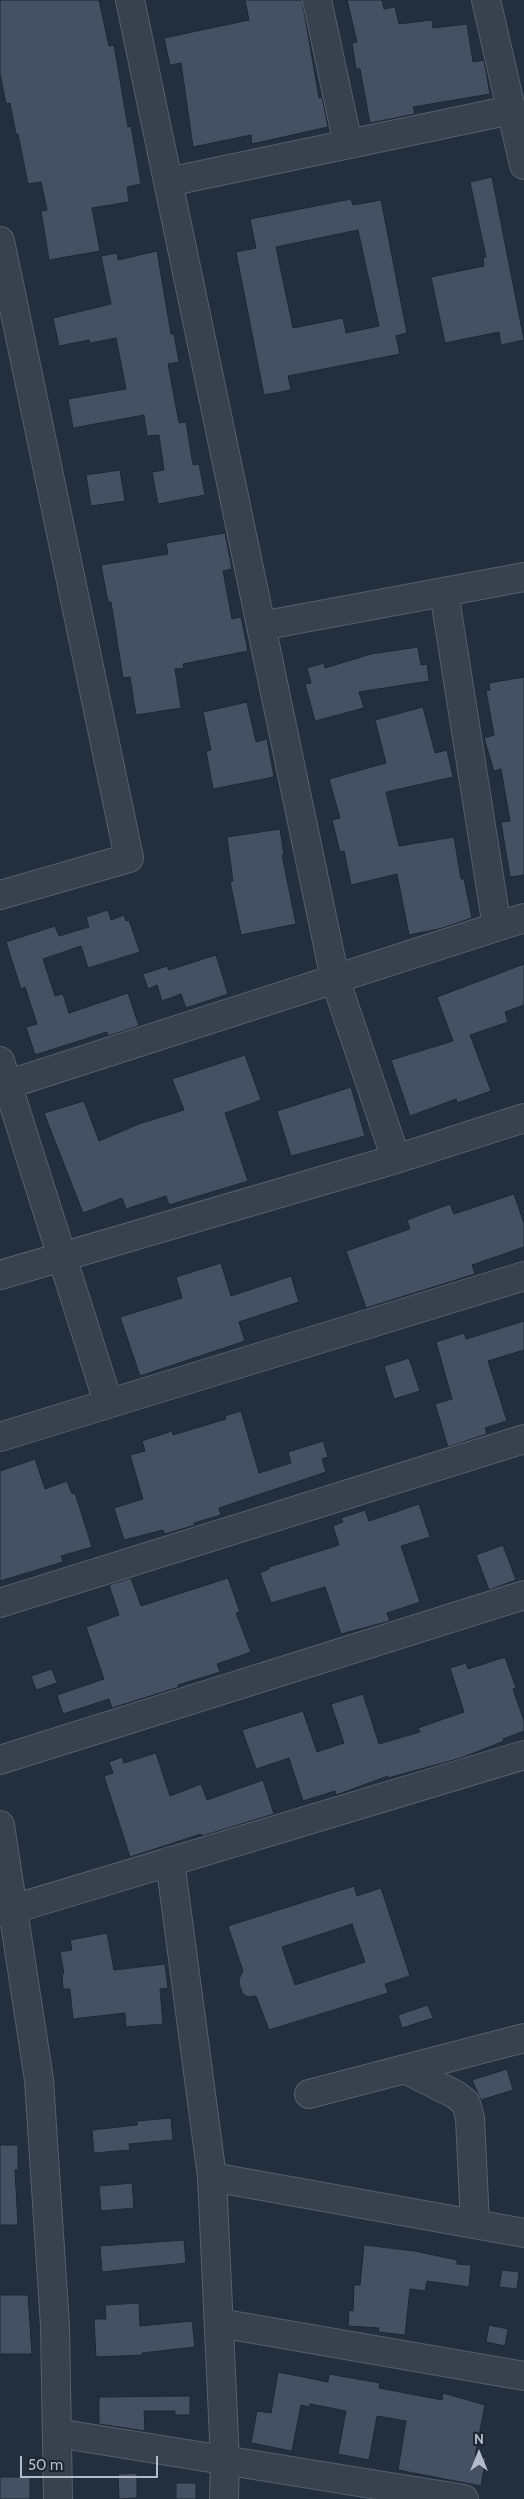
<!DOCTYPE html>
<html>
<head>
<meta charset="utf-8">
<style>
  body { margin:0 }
  #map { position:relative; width:524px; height:2499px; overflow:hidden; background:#242f3e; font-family:Cabin,sans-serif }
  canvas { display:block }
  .north { position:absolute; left:454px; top:2429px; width:50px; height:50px; -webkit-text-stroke:4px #1d2633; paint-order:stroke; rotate:0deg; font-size:14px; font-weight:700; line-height:20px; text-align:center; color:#b4bcc9 }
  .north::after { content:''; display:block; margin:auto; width:18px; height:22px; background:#b4bcc9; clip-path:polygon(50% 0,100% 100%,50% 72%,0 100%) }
  .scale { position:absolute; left:20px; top:2456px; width:138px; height:22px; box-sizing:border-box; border:2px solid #b4bcc9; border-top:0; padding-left:6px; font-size:15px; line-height:18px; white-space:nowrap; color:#b4bcc9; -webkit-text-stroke:4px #1d2633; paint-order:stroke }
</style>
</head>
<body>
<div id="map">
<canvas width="524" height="2499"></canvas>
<div class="north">N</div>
<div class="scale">50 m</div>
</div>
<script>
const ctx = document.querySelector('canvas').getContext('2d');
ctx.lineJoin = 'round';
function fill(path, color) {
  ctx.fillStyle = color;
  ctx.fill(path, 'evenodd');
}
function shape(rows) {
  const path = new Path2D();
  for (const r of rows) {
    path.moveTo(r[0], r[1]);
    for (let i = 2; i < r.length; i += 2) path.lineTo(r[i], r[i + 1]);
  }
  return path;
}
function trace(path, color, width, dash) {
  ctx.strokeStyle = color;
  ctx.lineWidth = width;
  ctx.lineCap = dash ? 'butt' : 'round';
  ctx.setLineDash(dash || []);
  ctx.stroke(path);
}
const building = shape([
  [0,0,99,0,109,46,114,45,128,127,131,126,141,184,127,187,129,202,92,208,100,251,49,260,41,211,47,210,41,182,28,184,18,134,16,134,10,103,6,104,0,73,0,0],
  [245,0,302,0,319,98,322,97,328,127,252,144,251,135,193,147,181,63,170,65,164,38,249,20,245,0],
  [347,0,382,0,384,9,395,7,399,24,432,20,433,28,467,24,473,62,484,60,490,94,413,107,415,114,370,123,360,69,356,69,352,43,357,42,347,0],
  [492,177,524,340,501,345,499,332,445,343,431,277,484,266,483,257,486,257,470,182,492,177],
  [351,199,353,205,381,200,407,333,396,336,400,354,288,376,291,390,264,395,236,252,256,248,250,219,351,199],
  [358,230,379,326,346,333,343,318,293,328,276,247,358,230],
  [157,251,171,334,174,334,179,362,168,364,179,423,186,422,193,465,199,464,205,495,158,504,152,472,164,470,159,435,147,436,144,415,73,428,68,399,126,389,116,338,90,343,89,340,59,346,53,318,111,304,101,256,117,253,118,260,157,251],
  [120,470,125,501,91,506,86,475,120,470],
  [225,533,232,569,223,571,232,619,241,617,248,651,183,664,184,668,175,669,181,708,136,715,130,677,123,678,111,602,108,602,101,565,168,554,166,543,225,533],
  [418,647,421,665,427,664,429,681,359,692,364,708,315,721,305,684,311,683,307,668,324,663,325,668,371,654,418,647],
  [524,677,524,875,510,877,501,822,510,821,501,769,494,771,484,738,494,735,486,691,490,690,489,683,524,677],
  [247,702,256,742,267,739,274,777,213,789,206,751,211,750,203,712,247,702],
  [423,707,435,753,447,750,453,777,386,792,399,846,454,837,461,879,464,879,472,918,439,929,409,935,397,874,351,885,344,851,340,852,332,820,340,818,329,779,386,763,375,720,423,707],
  [280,829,284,855,282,855,296,924,241,935,230,881,233,881,227,837,280,829],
  [108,910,111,920,124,915,126,921,129,920,140,952,88,968,81,946,43,959,55,996,63,994,69,1013,128,993,139,1026,108,1036,107,1032,35,1055,26,1027,37,1024,25,987,21,989,6,942,55,926,59,936,89,927,86,917,108,910],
  [216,955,228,994,186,1008,181,994,162,1001,157,985,148,989,143,974,167,966,169,970,216,955],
  [524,964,524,1005,505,1012,508,1022,470,1035,491,1091,457,1103,456,1099,410,1116,391,1060,453,1041,437,997,524,964],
  [245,1055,261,1100,225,1113,248,1181,169,1205,166,1196,126,1209,122,1198,83,1213,44,1113,84,1101,99,1141,139,1124,184,1110,172,1079,245,1055],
  [351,1087,365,1136,291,1156,277,1111,351,1087],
  [514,1194,524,1223,524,1247,472,1265,475,1274,366,1308,346,1251,410,1229,407,1220,450,1204,454,1214,514,1194],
  [221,1263,231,1296,291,1276,299,1302,239,1322,245,1341,140,1376,120,1317,182,1298,176,1277,221,1263],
  [524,1321,524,1350,488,1361,507,1421,485,1428,487,1434,448,1447,435,1404,452,1399,436,1342,464,1333,466,1339,524,1321],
  [409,1358,420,1391,394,1399,384,1366,409,1358],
  [241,1411,259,1473,291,1463,288,1452,323,1441,328,1457,322,1459,326,1472,219,1508,221,1515,194,1523,195,1525,165,1534,163,1530,124,1540,114,1508,143,1499,130,1455,145,1451,142,1441,172,1431,173,1435,226,1419,225,1416,241,1411],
  [35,1459,45,1489,67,1481,72,1494,75,1493,92,1547,61,1556,63,1562,0,1581,0,1471,35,1459],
  [419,1504,430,1537,401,1546,420,1602,387,1613,390,1621,341,1634,325,1587,271,1603,260,1573,269,1569,269,1567,339,1545,333,1526,343,1522,341,1518,365,1510,369,1521,419,1504],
  [503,1545,516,1580,489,1590,476,1555,503,1545],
  [131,1578,141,1606,228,1578,240,1612,236,1613,251,1652,217,1664,220,1672,178,1685,179,1687,112,1708,109,1699,63,1714,57,1695,104,1679,86,1627,119,1615,109,1585,131,1578],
  [505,1657,516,1688,513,1689,524,1721,524,1731,503,1739,504,1741,461,1758,388,1778,388,1776,336,1795,335,1791,303,1801,289,1758,256,1769,242,1730,303,1711,317,1752,344,1743,331,1704,363,1694,379,1744,420,1732,418,1728,464,1712,450,1668,466,1663,468,1669,505,1657],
  [52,1669,57,1683,36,1690,31,1676,52,1669],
  [156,1753,170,1796,201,1784,207,1800,263,1780,274,1814,202,1836,201,1834,130,1857,104,1776,113,1773,109,1762,122,1757,124,1763,156,1753],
  [354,1886,357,1896,381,1888,410,1976,385,1984,388,1993,269,2030,256,1996,248,1997,243,1994,240,1987,239,1979,243,1971,228,1926,354,1886],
  [352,1924,365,1962,295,1985,282,1947,352,1924],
  [107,1933,114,1970,165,1964,168,1988,160,1989,163,2024,126,2027,125,2013,73,2019,70,1989,63,1989,62,1974,64,1974,60,1952,72,1950,70,1940,107,1933],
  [428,2005,433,2018,402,2028,398,2015,428,2005],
  [507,2069,513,2090,481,2100,472,2080,507,2069],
  [171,2118,173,2140,129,2144,130,2150,94,2153,92,2130,137,2125,137,2121,171,2118],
  [0,2145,18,2145,18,2170,15,2170,18,2225,0,2225,0,2145],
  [132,2183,134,2208,101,2211,99,2186,132,2183],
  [184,2240,186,2263,102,2272,100,2246,184,2240],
  [364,2245,415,2251,457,2260,457,2264,471,2265,469,2287,427,2281,425,2291,410,2289,405,2335,378,2332,379,2328,348,2326,349,2310,353,2311,354,2285,360,2285,364,2245],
  [502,2270,519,2272,517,2289,499,2287,502,2270],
  [0,2295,28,2295,32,2354,0,2354,0,2295],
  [139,2303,140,2326,192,2321,195,2347,142,2353,142,2355,96,2357,94,2319,106,2319,105,2305,139,2303],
  [489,2325,508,2329,505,2346,486,2342,489,2325],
  [278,2372,328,2382,329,2374,380,2383,379,2388,442,2400,443,2393,485,2405,475,2456,486,2458,481,2486,398,2470,406,2421,377,2416,369,2460,338,2454,346,2411,310,2404,309,2407,301,2405,292,2451,251,2443,257,2411,271,2413,278,2372],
  [190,2396,190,2415,175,2415,175,2411,144,2411,145,2431,99,2424,99,2397,190,2396],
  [137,2473,137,2498,119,2499,118,2474,137,2473],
  [0,2477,30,2477,30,2499,0,2499,0,2477],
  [176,2483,196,2483,196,2499,176,2499,176,2483]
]);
const minor = shape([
  [130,0,335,979,396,1159],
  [317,0,348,144],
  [486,0,524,165],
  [168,182,511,110],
  [0,241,129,858,0,895],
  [444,592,497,927],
  [261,626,524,577],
  [0,1061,108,1402],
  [0,1087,524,918],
  [0,1275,396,1159,524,1118],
  [0,1437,524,1276],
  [0,1603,524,1439],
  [0,1760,524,1595],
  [0,1825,39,2080,55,2326,58,2499],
  [170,1861,212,2177,225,2460,224,2499],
  [0,1913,524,1755],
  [405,2069,456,2095,466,2103,470,2118,475,2224],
  [309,2094,524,2038],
  [212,2177,524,2233],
  [219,2323,524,2376],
  [57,2433,464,2499]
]);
fill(building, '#455162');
trace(building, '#1f2835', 1);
trace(minor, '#565f6c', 30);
trace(minor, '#38414e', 28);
</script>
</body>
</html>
